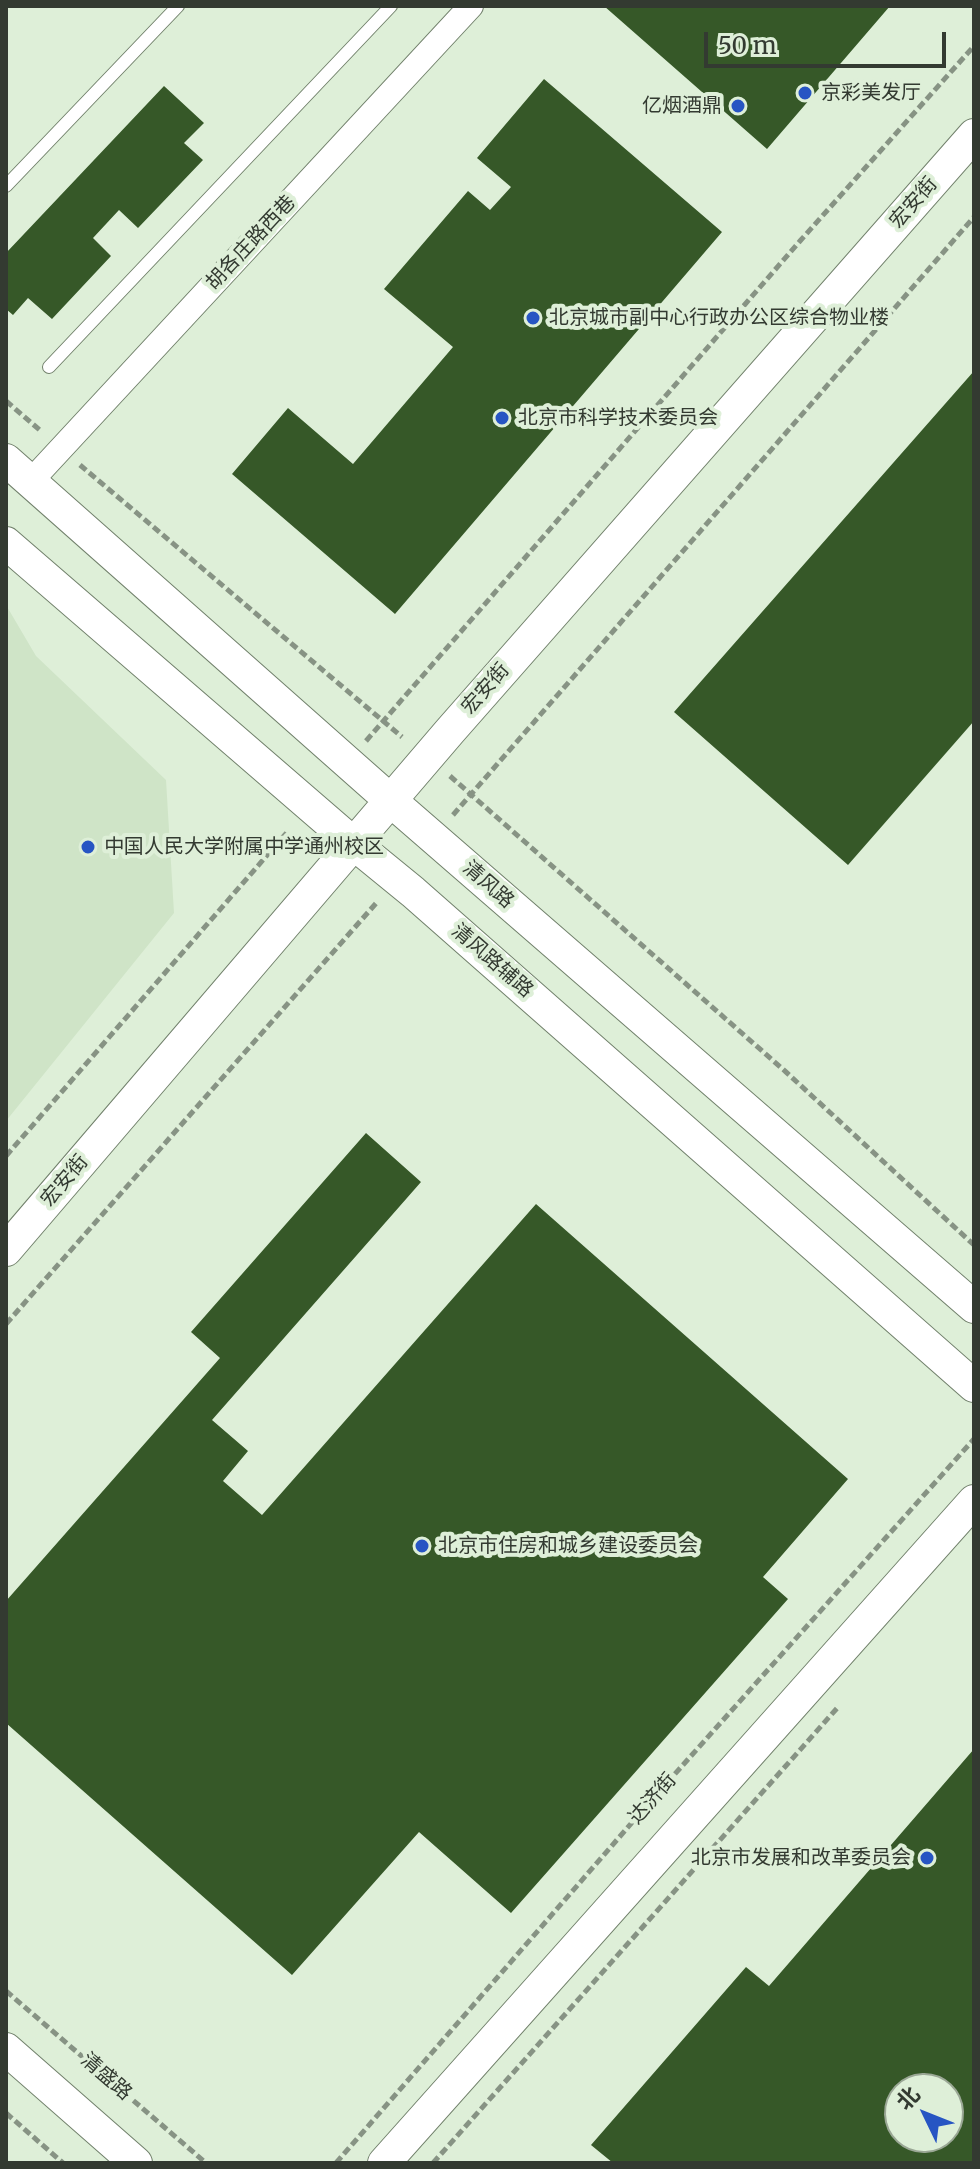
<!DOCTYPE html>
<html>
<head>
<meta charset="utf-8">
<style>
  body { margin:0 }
  #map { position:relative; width:980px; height:2169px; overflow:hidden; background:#deefd8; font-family:Merriweather,"Noto Sans SC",serif }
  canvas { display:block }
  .frame { position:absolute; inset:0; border:8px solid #333a31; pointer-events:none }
  .north { position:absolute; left:884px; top:2073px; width:80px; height:80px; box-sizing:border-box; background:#deefd8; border:2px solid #9aa795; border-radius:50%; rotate:313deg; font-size:22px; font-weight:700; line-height:32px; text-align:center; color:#333a31 }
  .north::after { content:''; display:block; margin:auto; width:28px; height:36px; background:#2755c3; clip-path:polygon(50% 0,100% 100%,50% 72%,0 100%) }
  .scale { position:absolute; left:704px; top:32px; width:242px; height:36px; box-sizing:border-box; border:4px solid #333a31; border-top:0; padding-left:10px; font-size:24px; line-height:28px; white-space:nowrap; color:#333a31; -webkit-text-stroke:6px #deefd8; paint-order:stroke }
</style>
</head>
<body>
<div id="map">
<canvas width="980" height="2169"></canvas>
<div class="frame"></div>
<div class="north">北</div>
<div class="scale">50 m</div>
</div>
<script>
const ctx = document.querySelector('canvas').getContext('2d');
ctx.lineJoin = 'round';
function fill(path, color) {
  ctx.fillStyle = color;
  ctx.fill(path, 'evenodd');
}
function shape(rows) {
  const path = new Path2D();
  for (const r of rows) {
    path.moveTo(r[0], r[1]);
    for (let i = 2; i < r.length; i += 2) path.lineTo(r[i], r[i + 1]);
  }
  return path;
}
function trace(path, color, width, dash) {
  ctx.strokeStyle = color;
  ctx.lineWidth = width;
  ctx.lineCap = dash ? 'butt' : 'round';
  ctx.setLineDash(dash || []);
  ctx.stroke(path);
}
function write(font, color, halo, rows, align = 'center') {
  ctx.font = font + ' Merriweather,"Noto Sans SC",serif';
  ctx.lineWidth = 8;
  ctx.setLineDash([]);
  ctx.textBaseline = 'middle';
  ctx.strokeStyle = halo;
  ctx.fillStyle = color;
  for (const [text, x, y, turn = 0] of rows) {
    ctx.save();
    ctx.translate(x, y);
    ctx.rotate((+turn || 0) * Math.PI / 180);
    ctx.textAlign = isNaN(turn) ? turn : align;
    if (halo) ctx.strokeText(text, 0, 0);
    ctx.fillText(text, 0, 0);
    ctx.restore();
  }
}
const built = shape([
  [6,605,36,656,166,780,174,913,6,1121]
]);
const building = shape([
  [604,6,890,6,767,149],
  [544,79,722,232,395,614,232,474,288,408,353,464,453,347,384,289,468,191,490,210,511,187,477,158],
  [164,86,204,123,184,143,203,160,138,228,119,210,93,238,111,256,52,319,28,298,13,315,6,309,6,253],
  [974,371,974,721,848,865,674,712],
  [366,1133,421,1182,212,1420,248,1451,223,1481,262,1515,536,1204,848,1479,763,1577,788,1599,511,1913,419,1832,292,1975,6,1723,6,1601,220,1358,191,1332],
  [974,1749,974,2163,613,2163,591,2145,746,1967,769,1986],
  [900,2089,948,2089,948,2137,900,2137]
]);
const path = shape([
  [6,401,42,432],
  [80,465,402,737],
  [366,741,800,241,974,46],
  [450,776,786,1072,974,1245],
  [453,815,974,217],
  [6,1156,289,830],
  [6,1324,378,901],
  [6,1991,206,2163],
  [6,2113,63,2163],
  [336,2163,649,1803,974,1439],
  [433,2163,839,1706]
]);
const service = shape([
  [6,186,178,6],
  [49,367,391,6]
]);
const minor = shape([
  [31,481,471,6]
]);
const tertiary = shape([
  [6,460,390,800,974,1307],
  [6,543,353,843,413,892,974,1386],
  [6,1250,450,731,974,135],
  [6,2049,136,2163],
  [384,2163,974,1501]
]);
const markers = [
  [805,93,8,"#2755c3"],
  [738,106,8,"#2755c3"],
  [533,318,8,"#2755c3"],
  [502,418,8,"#2755c3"],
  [88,847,8,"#2755c3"],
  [422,1546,8,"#2755c3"],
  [927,1858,8,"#2755c3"]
];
const poiNames = [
  ["京彩美发厅",821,93],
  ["亿烟酒鼎",722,106,"right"],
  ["北京城市副中心行政办公区综合物业楼",549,318],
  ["北京市科学技术委员会",518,418],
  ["中国人民大学附属中学通州校区",104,847],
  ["北京市住房和城乡建设委员会",438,1546],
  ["北京市发展和改革委员会",911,1858,"right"]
];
const streetNames = [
  ["宏安街",914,203,-49],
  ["胡各庄路西巷",251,243,-47],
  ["宏安街",486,689,-49],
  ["清风路",488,885,41],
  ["清风路辅路",492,961,41],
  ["宏安街",65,1181,-50],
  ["达济街",653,1799,-49],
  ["清盛路",106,2077,41]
];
fill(built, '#cfe4c7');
fill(building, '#365828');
trace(service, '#71806b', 14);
trace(minor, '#71806b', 26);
trace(tertiary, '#71806b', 34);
trace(path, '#879384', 5, [8, 4]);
trace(service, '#fff', 12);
trace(minor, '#fff', 24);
trace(tertiary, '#fff', 32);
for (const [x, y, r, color] of markers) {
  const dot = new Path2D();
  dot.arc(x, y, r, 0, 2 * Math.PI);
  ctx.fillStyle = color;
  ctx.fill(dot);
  trace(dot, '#deefd8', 3);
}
write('20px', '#333a31', '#deefd8', poiNames, 'left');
write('20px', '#333a31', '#deefd8', streetNames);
</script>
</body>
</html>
